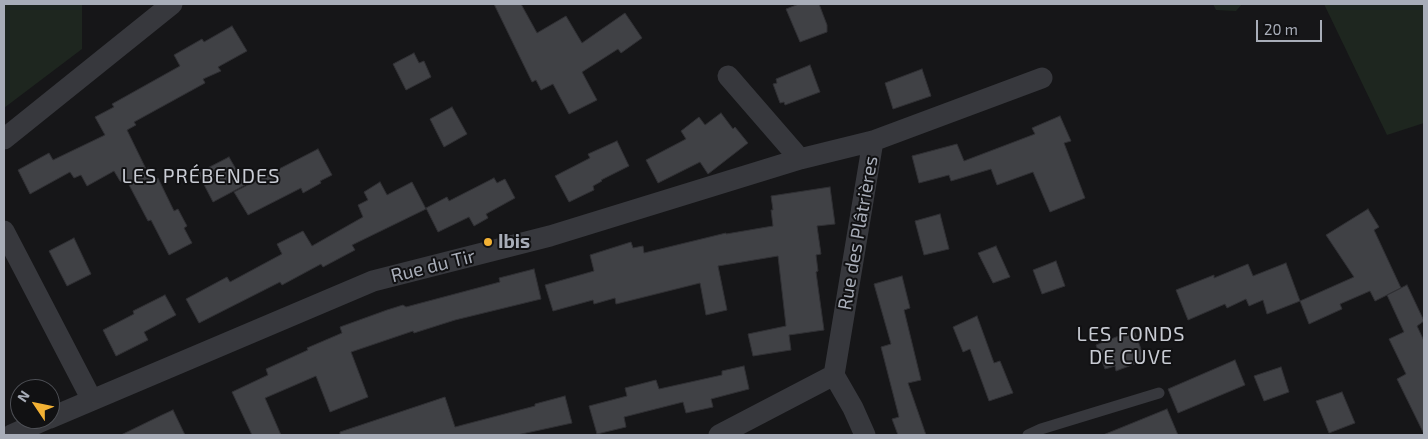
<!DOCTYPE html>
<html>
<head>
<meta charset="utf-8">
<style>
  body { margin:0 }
  #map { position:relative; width:1428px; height:439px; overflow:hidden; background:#161618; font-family:"Exo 2",sans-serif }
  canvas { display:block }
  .frame { position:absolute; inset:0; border:5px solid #a8adb8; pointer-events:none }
  .north { position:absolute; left:10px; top:379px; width:50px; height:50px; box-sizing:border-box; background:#111113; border:1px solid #4d4f55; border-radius:50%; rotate:304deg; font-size:14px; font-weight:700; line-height:20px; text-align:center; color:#a8adb8 }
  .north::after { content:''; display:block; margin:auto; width:18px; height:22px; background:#f2b134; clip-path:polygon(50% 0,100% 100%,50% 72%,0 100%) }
  .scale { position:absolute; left:1256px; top:20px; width:66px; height:22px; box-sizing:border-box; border:2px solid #a8adb8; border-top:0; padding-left:6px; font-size:15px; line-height:18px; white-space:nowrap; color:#a8adb8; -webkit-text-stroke:4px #111113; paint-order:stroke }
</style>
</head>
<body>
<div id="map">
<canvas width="1428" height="439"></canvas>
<div class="frame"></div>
<div class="north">N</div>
<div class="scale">20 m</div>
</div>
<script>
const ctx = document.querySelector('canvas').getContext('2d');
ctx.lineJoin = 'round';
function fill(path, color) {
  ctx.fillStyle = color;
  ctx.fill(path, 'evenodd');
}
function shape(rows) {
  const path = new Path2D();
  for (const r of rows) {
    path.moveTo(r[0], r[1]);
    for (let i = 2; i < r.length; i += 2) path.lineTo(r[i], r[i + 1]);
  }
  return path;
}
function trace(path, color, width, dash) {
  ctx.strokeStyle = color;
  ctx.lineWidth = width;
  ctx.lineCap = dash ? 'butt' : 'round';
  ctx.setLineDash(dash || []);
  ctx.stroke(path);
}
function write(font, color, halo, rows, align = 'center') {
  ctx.font = font + ' "Exo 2",sans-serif';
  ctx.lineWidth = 4;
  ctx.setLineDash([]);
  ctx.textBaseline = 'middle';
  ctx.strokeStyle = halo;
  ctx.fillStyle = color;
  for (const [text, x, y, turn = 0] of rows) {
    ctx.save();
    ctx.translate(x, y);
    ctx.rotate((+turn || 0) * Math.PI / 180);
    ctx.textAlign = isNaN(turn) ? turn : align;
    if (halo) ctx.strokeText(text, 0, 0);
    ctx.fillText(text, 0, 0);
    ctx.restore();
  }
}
const green = shape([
  [4,4,82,4,82,49,4,108],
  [1213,4,1242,4,1236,11,1216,10],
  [1324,4,1424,4,1424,123,1387,135]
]);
const building = shape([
  [494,4,521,4,537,33,566,16,582,43,625,13,642,38,621,53,618,49,582,72,597,100,569,114,553,84,541,90,536,80,532,82,494,4],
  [799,4,819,4,827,25,827,32,800,42,786,9,799,4],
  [232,26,247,51,218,67,221,71,203,79,205,83,134,122,136,125,127,130,146,169,149,167,155,180,158,178,174,211,178,209,187,226,184,228,192,243,169,255,151,220,148,221,128,183,120,181,114,171,87,186,81,175,74,178,70,172,30,194,18,170,49,153,53,160,105,135,95,117,114,107,112,104,180,66,174,55,202,39,204,42,232,26],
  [414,53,419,63,424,61,431,77,406,90,393,64,414,53],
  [810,65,820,92,785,105,784,102,780,103,773,84,777,83,776,79,810,65],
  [922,69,931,96,893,109,885,83,922,69],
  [452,107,467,134,444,147,430,119,452,107],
  [721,113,733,129,735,127,748,143,708,174,700,162,658,183,646,160,686,139,681,131,699,117,705,125,721,113],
  [1060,116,1071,141,1064,143,1085,198,1050,212,1033,172,997,185,991,169,951,181,949,175,919,183,912,156,957,144,964,161,1035,134,1032,128,1060,116],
  [617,141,629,166,601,180,602,181,593,186,594,190,569,202,555,176,590,158,588,154,617,141],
  [318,149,332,175,320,181,321,183,303,193,301,188,248,215,234,192,318,149],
  [229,157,245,185,213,202,198,173,229,157],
  [494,178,497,183,505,179,515,198,486,214,488,218,474,226,469,217,438,232,426,208,447,197,449,201,494,178],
  [380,182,387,195,412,182,426,209,352,245,355,250,323,267,321,264,282,285,280,282,199,323,186,299,227,277,230,282,282,254,277,244,303,231,312,246,363,217,358,205,368,200,364,192,380,182],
  [830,187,835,224,817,226,821,254,816,255,818,271,816,272,824,330,789,335,791,350,753,356,748,334,786,326,778,256,718,266,727,310,706,315,700,283,616,304,615,298,594,304,593,300,553,311,545,285,594,271,590,255,631,242,633,248,643,246,644,253,726,233,726,234,773,226,771,210,773,210,771,196,830,187],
  [1368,209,1379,227,1374,230,1401,288,1375,301,1370,291,1340,304,1342,309,1309,324,1300,301,1354,277,1326,235,1368,209],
  [940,214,949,249,924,255,915,221,940,214],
  [74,238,91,274,67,286,49,251,74,238],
  [996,246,1010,277,993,283,978,253,996,246],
  [1056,261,1065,286,1042,294,1033,270,1056,261],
  [1286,263,1300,301,1267,314,1263,300,1249,306,1246,299,1227,308,1225,304,1188,320,1176,290,1214,275,1214,278,1248,264,1253,276,1286,263],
  [534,269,541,299,455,320,414,333,413,331,351,352,368,397,330,412,316,376,265,398,281,435,252,435,232,392,268,375,266,369,308,350,307,348,342,333,340,327,387,310,403,305,406,307,500,282,499,278,534,269],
  [902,276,910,308,904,310,921,380,908,383,926,435,898,435,892,419,899,417,881,347,891,344,874,284,902,276],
  [1407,285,1424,321,1417,326,1424,341,1424,434,1397,379,1406,374,1389,339,1404,332,1387,295,1407,285],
  [165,295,176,315,144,332,148,340,116,356,103,330,134,314,133,311,165,295],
  [977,316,994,363,1000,361,1013,393,989,401,970,349,963,352,953,327,977,316],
  [1134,330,1145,360,1116,371,1115,366,1105,369,1096,345,1134,330],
  [1235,360,1245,385,1178,413,1168,389,1235,360],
  [744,366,749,389,711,399,713,407,686,413,683,402,624,417,626,427,597,434,589,406,627,396,625,388,656,380,659,389,722,375,722,371,744,366],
  [1281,367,1289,392,1264,401,1254,376,1281,367],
  [1342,392,1355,423,1329,433,1316,401,1342,392],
  [565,396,572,423,517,435,340,435,340,432,445,397,455,427,535,406,535,404,565,396],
  [1167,409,1178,435,1103,435,1167,409],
  [173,410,185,435,121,435,162,415,173,410]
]);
const service = shape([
  [1028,435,1041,429,1159,393]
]);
const minor = shape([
  [728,76,800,159],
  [4,139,172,4],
  [4,231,92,400],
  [834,375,873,141],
  [834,375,853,408,865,435],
  [50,418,373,281,550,236,800,159,873,141,1042,78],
  [11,435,47,419],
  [719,435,834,375]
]);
const markers = [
  [488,242,5,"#f2b134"]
];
const streetNames = [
  ["Rue des Plâtrières",858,233,-80],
  ["Rue du Tir",433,266,-14]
];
const poiNames = [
  ["Ibis",498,242]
];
const neighbourhoodNames = [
  ["LES PRÉBENDES",201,176],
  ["LES FONDS",1131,334],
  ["DE CUVE",1131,357]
];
fill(green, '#1e261f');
fill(building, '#404145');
trace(building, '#303034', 1);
trace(service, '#37383d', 11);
trace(minor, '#37383d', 21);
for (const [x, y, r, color] of markers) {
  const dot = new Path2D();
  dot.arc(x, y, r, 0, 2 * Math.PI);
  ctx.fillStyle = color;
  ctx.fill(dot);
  trace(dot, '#111113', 2);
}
write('19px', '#a8adb8', '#111113', streetNames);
write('bold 19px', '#a8adb8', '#111113', poiNames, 'left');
ctx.letterSpacing = '1px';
write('20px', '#c9ccd4', '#111113', neighbourhoodNames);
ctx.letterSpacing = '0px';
</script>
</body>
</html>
